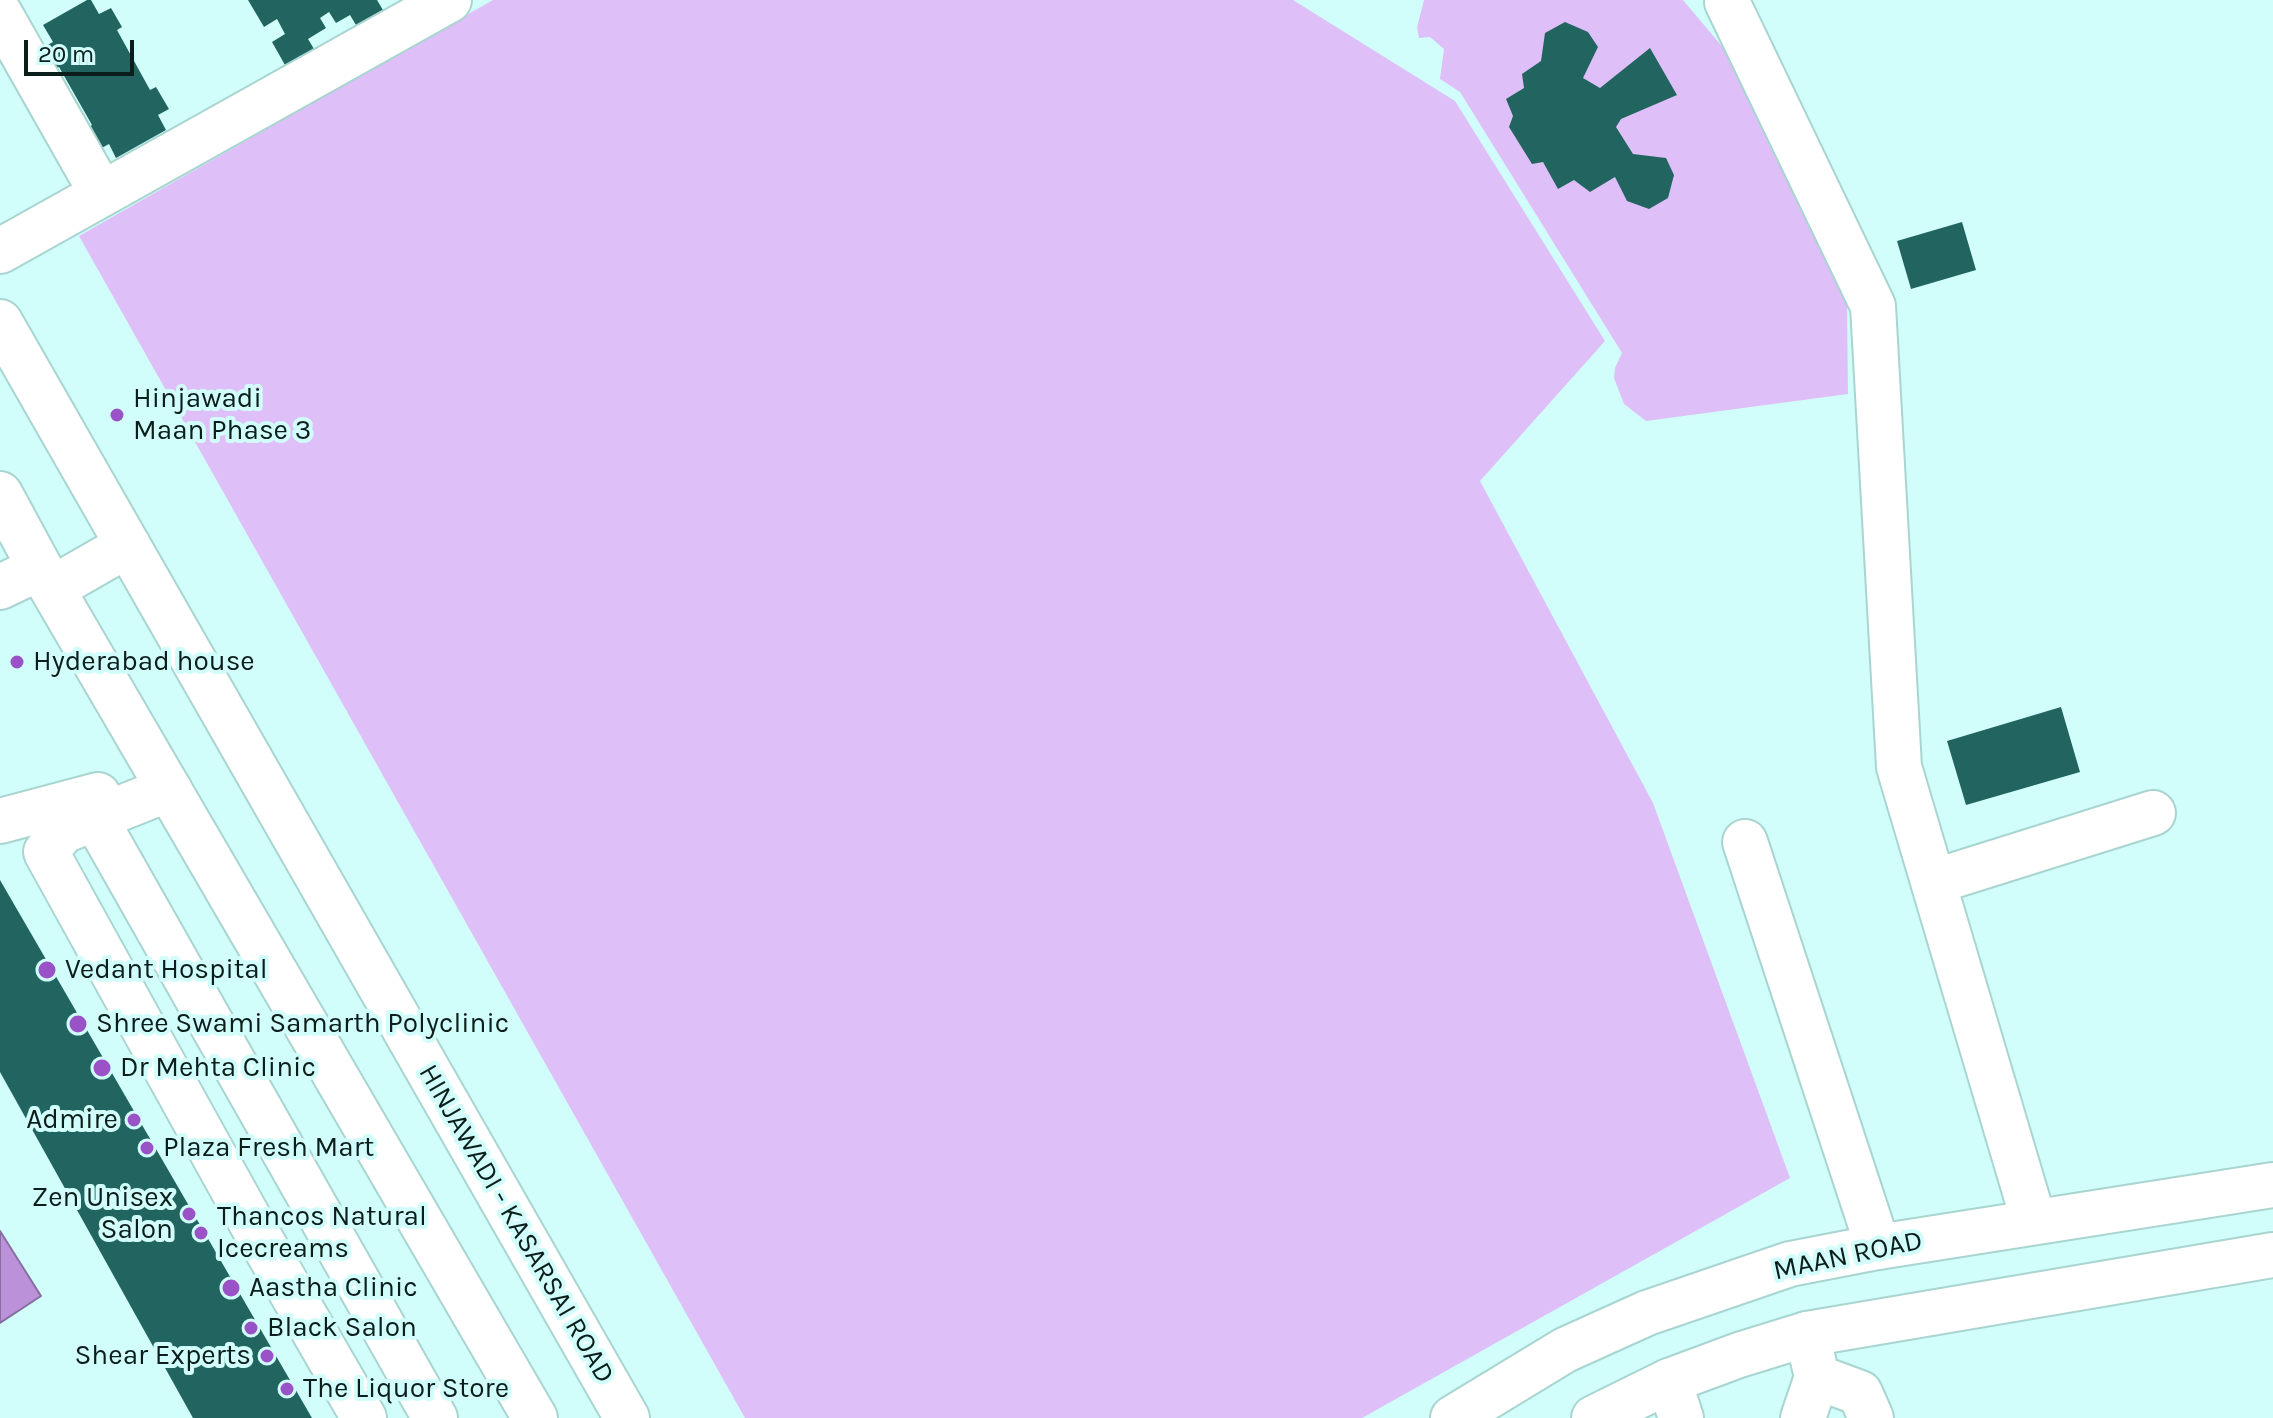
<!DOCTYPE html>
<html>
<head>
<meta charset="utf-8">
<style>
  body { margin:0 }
  #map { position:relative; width:2273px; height:1418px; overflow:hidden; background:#d1fefa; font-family:Karla,sans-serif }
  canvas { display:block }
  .scale { position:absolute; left:24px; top:40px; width:110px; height:36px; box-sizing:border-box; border:4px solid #0c1e1c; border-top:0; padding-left:10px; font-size:24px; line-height:28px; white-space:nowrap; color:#0c1e1c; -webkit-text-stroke:6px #d1fefa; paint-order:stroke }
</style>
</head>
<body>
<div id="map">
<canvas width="2273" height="1418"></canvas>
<div class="scale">20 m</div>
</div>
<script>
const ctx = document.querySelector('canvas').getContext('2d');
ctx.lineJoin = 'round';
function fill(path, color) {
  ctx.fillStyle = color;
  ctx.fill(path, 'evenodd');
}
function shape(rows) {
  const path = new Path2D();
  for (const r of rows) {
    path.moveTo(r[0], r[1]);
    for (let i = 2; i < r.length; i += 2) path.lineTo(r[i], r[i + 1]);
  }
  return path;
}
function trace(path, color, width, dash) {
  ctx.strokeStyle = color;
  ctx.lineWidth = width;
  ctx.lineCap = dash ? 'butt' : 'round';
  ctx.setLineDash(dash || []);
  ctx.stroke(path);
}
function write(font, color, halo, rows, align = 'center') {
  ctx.font = font + ' Karla,sans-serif';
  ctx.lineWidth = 8;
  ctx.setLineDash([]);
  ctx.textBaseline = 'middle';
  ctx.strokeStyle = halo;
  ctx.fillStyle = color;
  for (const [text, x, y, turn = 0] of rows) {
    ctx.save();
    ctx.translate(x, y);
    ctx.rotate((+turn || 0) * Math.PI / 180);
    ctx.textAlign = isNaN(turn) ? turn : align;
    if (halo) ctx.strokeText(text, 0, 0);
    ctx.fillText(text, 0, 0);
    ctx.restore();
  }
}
const green = shape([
  [493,0,1293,0,1455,101,1605,341,1480,481,1653,803,1790,1178,1362,1418,745,1418,79,236],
  [1424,0,1683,0,1731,57,1847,304,1848,394,1646,421,1624,404,1614,378,1615,368,1622,353,1460,92,1440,79,1444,49,1430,37,1419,38,1417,27]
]);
const water = shape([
  [0,1231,41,1296,0,1323,0,1231]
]);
const building = shape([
  [87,0,91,0,99,14,111,8,122,27,117,30,150,90,156,87,169,109,158,115,166,130,116,158,109,144,96,151,84,129,92,125,59,67,51,71,39,50,53,42,43,25],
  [248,0,377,0,383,10,356,25,350,15,336,23,329,12,320,18,326,28,308,39,314,49,285,65,272,42,285,34,277,19,264,27],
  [1565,22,1588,32,1598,47,1583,78,1600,88,1650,48,1677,95,1621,119,1616,127,1633,154,1666,158,1674,175,1668,198,1649,209,1627,201,1615,177,1590,192,1574,180,1558,189,1543,162,1532,164,1509,127,1513,116,1506,99,1524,88,1522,74,1541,61,1545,33],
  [1962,222,1976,270,1911,289,1897,241],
  [2061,707,2080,772,1966,805,1947,741],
  [0,880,312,1418,193,1418,0,1072]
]);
const minor = shape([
  [1727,2,1873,306,1899,767,2034,1222],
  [0,14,102,194],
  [0,251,449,0],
  [0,587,40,568],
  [169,789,63,831,46,852,253,1226,364,1418],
  [95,818,435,1418],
  [0,821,98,795],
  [1745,842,1878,1247],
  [1933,882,2153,813],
  [1817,1377,1860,1393,1871,1418],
  [1669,1381,1681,1418],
  [1803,1418,1817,1377,1807,1334]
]);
const major = shape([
  [0,322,627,1418],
  [0,494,40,568,535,1418],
  [53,588,128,545],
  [1453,1418,1565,1350,1647,1313,1790,1264,1878,1247,2273,1185],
  [1594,1418,1669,1381,1739,1355,1807,1334,2273,1255]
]);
const markers = [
  [117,415,8,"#9a53c7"],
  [17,662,8,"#9a53c7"],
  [47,970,10,"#9a53c7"],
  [78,1024,10,"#9a53c7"],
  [102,1068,10,"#9a53c7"],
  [134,1120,8,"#9a53c7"],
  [147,1148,8,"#9a53c7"],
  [189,1214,8,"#9a53c7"],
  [201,1233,8,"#9a53c7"],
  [231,1288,10,"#9a53c7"],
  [251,1328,8,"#9a53c7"],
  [267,1356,8,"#9a53c7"],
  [287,1389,8,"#9a53c7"]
];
const poiNames = [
  ["Hinjawadi",133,399],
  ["Maan Phase 3",133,431],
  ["Hyderabad house",33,662],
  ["Vedant Hospital",65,970],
  ["Shree Swami Samarth Polyclinic",96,1024],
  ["Dr Mehta Clinic",120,1068],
  ["Admire",118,1120,"right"],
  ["Plaza Fresh Mart",163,1148],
  ["Zen Unisex",173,1198,"right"],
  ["Salon",173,1230,"right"],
  ["Thancos Natural",217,1217],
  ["Icecreams",217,1249],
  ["Aastha Clinic",249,1288],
  ["Black Salon",267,1328],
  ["Shear Experts",251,1356,"right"],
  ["The Liquor Store",303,1389]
];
const streetNames = [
  ["HINJAWADI - KASARSAI ROAD",516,1224,60],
  ["MAAN ROAD",1848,1256,-12]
];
fill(green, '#dfbff8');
fill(water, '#bb91da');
trace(water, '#866ea1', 2);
fill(building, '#226560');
trace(minor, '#a9d5d0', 48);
trace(major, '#a9d5d0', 48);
trace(minor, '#fff', 44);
trace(major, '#fff', 44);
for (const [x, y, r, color] of markers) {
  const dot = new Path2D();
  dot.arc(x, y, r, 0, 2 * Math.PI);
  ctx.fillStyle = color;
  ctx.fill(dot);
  trace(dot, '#d1fefa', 3);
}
write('28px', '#0c1e1c', '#d1fefa', poiNames, 'left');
write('28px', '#0c1e1c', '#d1fefa', streetNames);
</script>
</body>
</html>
